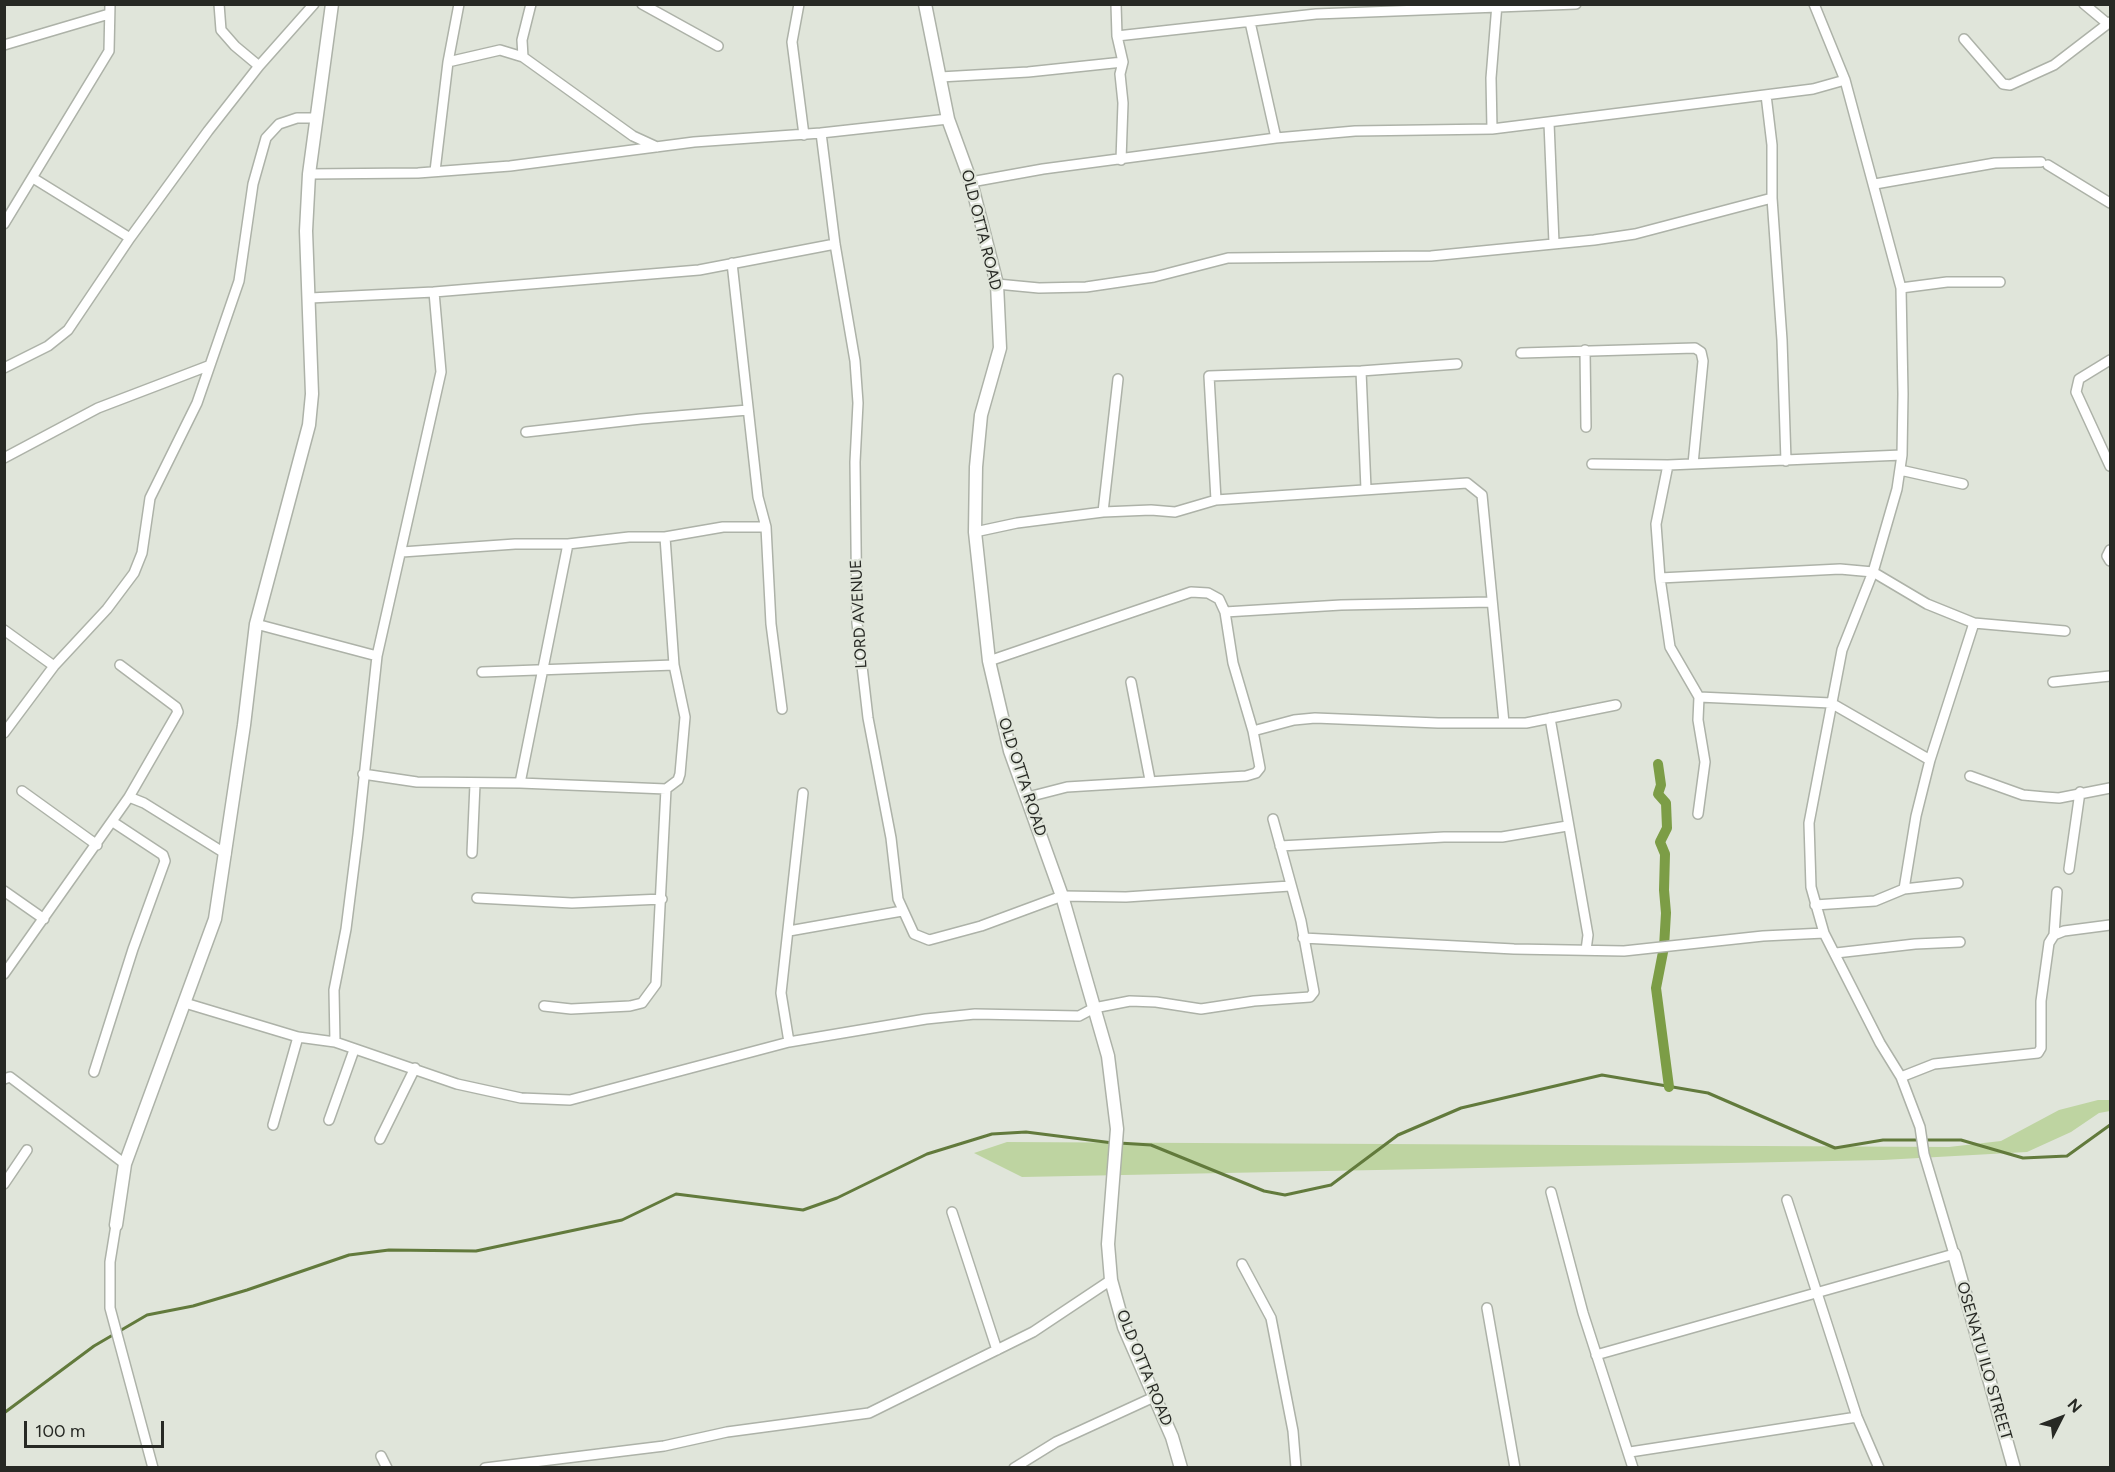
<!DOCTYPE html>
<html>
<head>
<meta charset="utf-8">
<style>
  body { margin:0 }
  #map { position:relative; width:2115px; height:1472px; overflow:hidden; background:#e0e5da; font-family:Figtree,sans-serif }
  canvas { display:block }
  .frame { position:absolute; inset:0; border:6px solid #272924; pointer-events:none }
  .north { position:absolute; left:2031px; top:1388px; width:60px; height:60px; -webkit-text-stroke:4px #e0e5da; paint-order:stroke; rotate:48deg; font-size:16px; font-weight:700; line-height:24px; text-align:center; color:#272924 }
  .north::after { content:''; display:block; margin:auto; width:21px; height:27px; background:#272924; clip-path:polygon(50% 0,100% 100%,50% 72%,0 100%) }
  .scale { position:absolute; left:24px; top:1421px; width:140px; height:27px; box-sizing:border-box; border:3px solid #272924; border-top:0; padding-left:8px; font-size:18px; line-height:21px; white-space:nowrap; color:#272924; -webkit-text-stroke:4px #e0e5da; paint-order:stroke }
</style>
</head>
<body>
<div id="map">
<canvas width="2115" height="1472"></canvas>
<div class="frame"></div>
<div class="north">N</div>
<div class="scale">100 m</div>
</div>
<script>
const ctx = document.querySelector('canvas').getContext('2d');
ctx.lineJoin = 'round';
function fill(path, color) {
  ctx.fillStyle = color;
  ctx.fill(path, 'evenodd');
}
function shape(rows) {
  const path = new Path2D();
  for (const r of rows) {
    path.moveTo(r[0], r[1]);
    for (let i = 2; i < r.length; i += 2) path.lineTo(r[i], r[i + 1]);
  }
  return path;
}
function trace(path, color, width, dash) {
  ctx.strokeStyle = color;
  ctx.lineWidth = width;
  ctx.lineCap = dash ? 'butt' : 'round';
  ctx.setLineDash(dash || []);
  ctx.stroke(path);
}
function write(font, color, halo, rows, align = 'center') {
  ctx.font = font + ' Figtree,sans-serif';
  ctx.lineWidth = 4.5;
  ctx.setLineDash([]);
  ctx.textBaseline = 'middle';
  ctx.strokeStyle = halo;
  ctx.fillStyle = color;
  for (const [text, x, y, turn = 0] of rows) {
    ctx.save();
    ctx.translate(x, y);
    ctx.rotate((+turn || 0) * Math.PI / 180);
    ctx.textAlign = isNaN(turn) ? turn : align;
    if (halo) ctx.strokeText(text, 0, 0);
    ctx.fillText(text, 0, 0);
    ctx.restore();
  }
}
const green = shape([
  [2098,1100,2110,1100,2110,1111,2099,1113,2071,1132,2027,1152,1883,1160,1022,1177,974,1153,1007,1142,1949,1147,2001,1141,2059,1110]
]);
const stream = shape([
  [1119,1143,1151,1145,1264,1191,1285,1195,1331,1185,1398,1135,1461,1108,1602,1075,1708,1093,1835,1148,1883,1140,1961,1140,2023,1158,2067,1156,2110,1125],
  [4,1413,94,1346,147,1315,193,1306,247,1290,349,1255,389,1250,476,1251,622,1220,676,1194,803,1210,837,1198,927,1154,992,1134,1026,1132,1113,1143]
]);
const canal = shape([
  [1658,764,1661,785,1658,794,1666,803,1667,828,1660,842,1665,854,1664,890,1666,913,1664,947,1656,988,1669,1087]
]);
const minor = shape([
  [219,4,221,30,235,46,259,66],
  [531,4,522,40,523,57,633,136,657,147],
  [642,4,718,46],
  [799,4,792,42,804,135],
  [1116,4,1117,36,1123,62,1120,74,1123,103,1121,160],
  [2084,4,2108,24],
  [1250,22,1276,138],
  [1117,36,1316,14,1576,4],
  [1964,39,2003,84,2010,85,2054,65,2110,22],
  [4,45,109,14],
  [448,62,500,50,523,57],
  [940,77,1028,72,1123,62],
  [1766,95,1772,145,1772,198,1782,340,1786,461],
  [1549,123,1554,243],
  [1492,129,1491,78,1497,4],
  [821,133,835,244,855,361,858,403,855,462,857,623,868,718,891,838,898,899,914,934,929,940,981,926,1062,896,1126,897,1290,886],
  [2048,165,2110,203],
  [435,171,448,62,459,4],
  [309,174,418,173,510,166,694,142,821,133,948,119],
  [33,178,130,238],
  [971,182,1043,169,1276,138,1355,131,1492,129,1813,89,1845,80],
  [1875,184,1995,163,2041,162],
  [4,224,109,51,110,4],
  [732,263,758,497,766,527,771,624,782,709],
  [997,284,1039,288,1086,287,1154,277,1228,258,1431,256,1594,240,1635,234,1772,198],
  [1901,288,1947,282,2000,282],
  [310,298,434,292,699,270,835,244],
  [1585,350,1586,427],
  [1521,353,1695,348,1701,352,1703,361,1693,464],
  [2110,360,2079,379,2076,392,2110,466],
  [4,368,48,346,68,330,130,238,208,131,259,66,314,4],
  [1361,371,1366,489],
  [526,432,641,419,748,410],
  [4,458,98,408,208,366],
  [1592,464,1668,465,1902,455],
  [1668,465,1656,524,1660,578,1840,569,1873,572,1927,604,1974,623,2065,631],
  [1900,470,1963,484],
  [1216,500,1209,376,1361,371,1457,364],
  [1103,512,1118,379],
  [975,532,1017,523,1103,512,1151,510,1175,512,1216,500,1467,483,1482,495,1504,723],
  [2110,550,2107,556,2110,561],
  [402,552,515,544,568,544,629,537,665,537,723,527,766,527],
  [1660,578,1670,647,1699,697,1698,720,1705,762,1698,814],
  [1225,612,1341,605,1491,602],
  [256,624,377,656],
  [4,630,54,666,107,609,134,573,142,553,150,498,197,403,239,281,253,184,266,138,279,124,297,118,317,118],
  [989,661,1191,592,1208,593,1219,599,1225,612,1233,663,1253,731,1260,768,1256,773,1246,776,1067,787,1028,797],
  [120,665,176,707,178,712,129,797],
  [482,672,674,665],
  [1131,682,1150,780],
  [2053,682,2110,676],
  [1699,697,1831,703,1930,760],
  [1550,718,1588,935,1586,950],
  [1253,731,1294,720,1315,718,1438,723,1526,723,1616,705],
  [4,733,54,666],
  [363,774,417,782,520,783,666,789],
  [1970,776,2023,795,2045,797,2059,798,2110,788],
  [520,783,568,544],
  [22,791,97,845],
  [1280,846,1444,837,1502,837,1567,826],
  [472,853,475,784],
  [2069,869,2080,792],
  [1904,889,1916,816,1930,760,1974,623],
  [4,891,44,919],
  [477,898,572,903,662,899],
  [1815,905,1875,901,1904,889,1958,883],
  [789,931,902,911],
  [2054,935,2057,892],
  [1303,938,1514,949,1624,951,1763,936,1824,933],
  [1836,953,1915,944,1960,942],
  [4,974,129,797,144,803,226,854],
  [185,1003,298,1037,335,1042,457,1084,521,1098,570,1100,789,1042,926,1019,975,1014,1079,1016,1094,1008,1130,1001,1156,1002,1201,1009,1254,1001,1310,997,1314,992,1301,921,1273,819],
  [544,1006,571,1009,630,1006,642,1003,656,984,666,789,678,780,680,774,685,717,674,665,665,537],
  [335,1042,334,990,346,929,358,834,377,656,441,372,434,292],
  [789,1042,781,993,803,793],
  [94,1072,133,949,165,861,163,855,113,822],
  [1901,1077,1934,1064,2038,1053,2041,1048,2041,1001,2049,943,2054,935,2064,931,2110,925],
  [4,1079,10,1077,125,1164],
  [329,1120,354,1050],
  [273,1125,298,1037],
  [380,1139,415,1068],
  [4,1184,27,1150],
  [1551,1192,1583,1313,1633,1468],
  [1787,1200,1857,1417,1879,1468],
  [952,1212,997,1350],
  [116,1225,110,1262,110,1308,153,1468],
  [1242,1264,1271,1318,1293,1431,1296,1468],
  [1487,1308,1515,1468],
  [1596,1355,1954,1254,1924,1154,1920,1127,1901,1077,1880,1043,1824,933,1811,887,1809,823,1842,650,1873,572,1897,489,1902,455,1903,394,1901,288,1845,80,1814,4],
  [1630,1452,1857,1417],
  [381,1456,387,1468],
  [485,1468,664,1446,727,1432,869,1413,1033,1332,1111,1280],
  [1014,1468,1056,1442,1154,1397]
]);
const tertiary = shape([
  [925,4,948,119,971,182,997,284,1000,348,981,415,976,467,975,532,989,661,1010,751,1062,896,1108,1056,1117,1129,1108,1244,1111,1280,1124,1327,1172,1437,1181,1468],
  [116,1225,125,1164,215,919,244,725,256,624,309,425,312,394,306,231,309,174,332,4],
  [1954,1254,2014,1468]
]);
const streetNames = [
  ["OLD OTTA ROAD",981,230,76],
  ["LORD AVENUE",859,614,-93],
  ["OLD OTTA ROAD",1022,777,72],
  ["OSENATU ILO STREET",1984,1361,74],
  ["OLD OTTA ROAD",1144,1368,68]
];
fill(green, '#bed4a1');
trace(stream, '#627a3c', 3);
trace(canal, '#7c9d46', 10);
trace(minor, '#adb2a8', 12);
trace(tertiary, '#adb2a8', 15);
trace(minor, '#fff', 9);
trace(tertiary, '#fff', 12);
write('16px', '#272924', '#e0e5da', streetNames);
</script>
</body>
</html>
